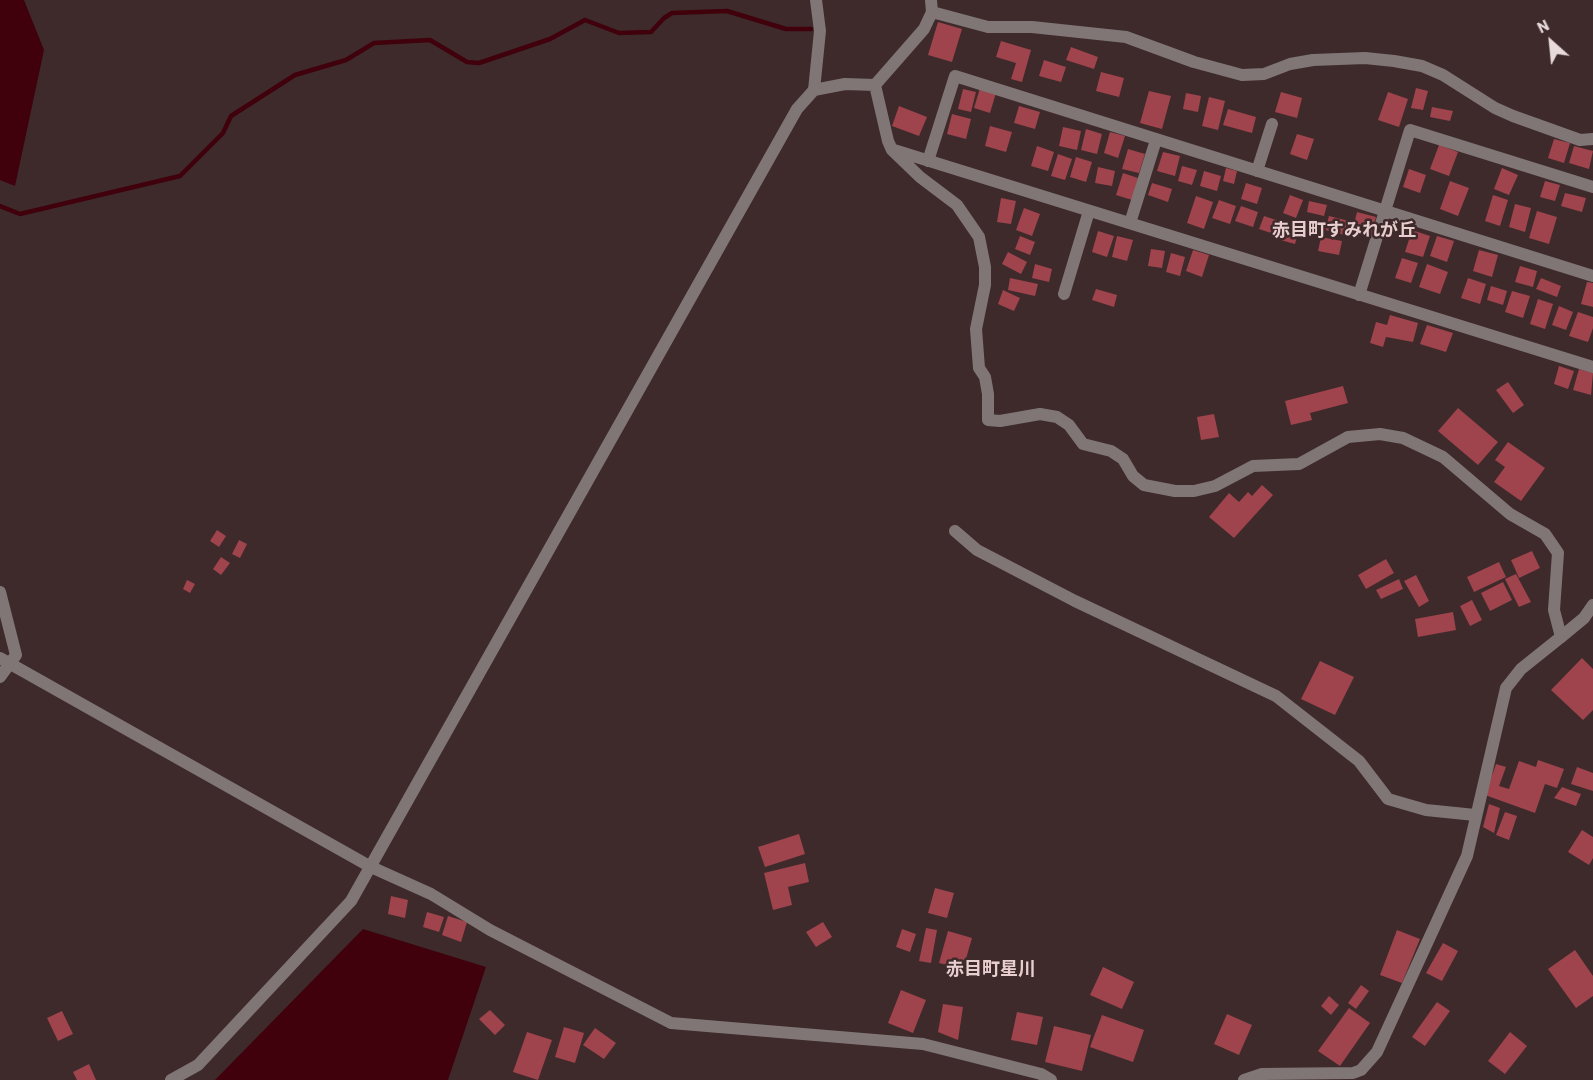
<!DOCTYPE html>
<html>
<head>
<meta charset="utf-8">
<style>
  body { margin:0 }
  #map { position:relative; width:1593px; height:1080px; overflow:hidden; background:#3e2a2b; font-family:Barlow,sans-serif }
  canvas { display:block }
  .north { position:absolute; left:1521px; top:12px; width:60px; height:60px; -webkit-text-stroke:4px #3e2a2b; paint-order:stroke; rotate:333deg; font-size:16px; font-weight:700; line-height:24px; text-align:center; color:#e8dadb }
  .north::after { content:''; display:block; margin:auto; width:21px; height:27px; background:#e8dadb; clip-path:polygon(50% 0,100% 100%,50% 72%,0 100%) }
</style>
</head>
<body>
<div id="map">
<canvas width="1593" height="1080"></canvas>
<div class="north">N</div>
</div>
<script>
const ctx = document.querySelector('canvas').getContext('2d');
ctx.lineJoin = 'round';
function fill(path, color) {
  ctx.fillStyle = color;
  ctx.fill(path, 'evenodd');
}
function shape(rows) {
  const path = new Path2D();
  for (const r of rows) {
    path.moveTo(r[0], r[1]);
    for (let i = 2; i < r.length; i += 2) path.lineTo(r[i], r[i + 1]);
  }
  return path;
}
function trace(path, color, width, dash) {
  ctx.strokeStyle = color;
  ctx.lineWidth = width;
  ctx.lineCap = dash ? 'butt' : 'round';
  ctx.setLineDash(dash || []);
  ctx.stroke(path);
}
function write(font, color, halo, rows, align = 'center') {
  ctx.font = font + ' Barlow,"Noto Sans JP",sans-serif';
  ctx.lineWidth = 5;
  ctx.setLineDash([]);
  ctx.textBaseline = 'middle';
  ctx.strokeStyle = halo;
  ctx.fillStyle = color;
  for (const [text, x, y, turn = 0] of rows) {
    ctx.save();
    ctx.translate(x, y);
    ctx.rotate((+turn || 0) * Math.PI / 180);
    ctx.textAlign = isNaN(turn) ? turn : align;
    if (halo) ctx.strokeText(text, 0, 0);
    ctx.fillText(text, 0, 0);
    ctx.restore();
  }
}
const water = shape([
  [0,0,24,0,44,50,15,186,0,180],
  [363,929,486,967,448,1080,215,1080]
]);
const stream = shape([
  [0,206,20,214,180,176,223,133,231,116,295,75,346,60,374,43,430,40,467,62,479,63,550,39,585,20,619,33,651,32,664,18,672,13,727,11,786,29,811,29]
]);
const building = shape([
  [938,22,962,29,952,62,928,55],
  [1001,41,1031,50,1022,82,1011,79,1016,63,996,57],
  [1071,47,1098,57,1094,69,1066,60],
  [1044,60,1066,67,1061,82,1039,76],
  [1101,72,1124,78,1119,97,1096,91],
  [980,88,996,93,990,113,974,108],
  [1416,88,1428,91,1423,110,1411,108],
  [963,89,976,92,971,112,958,109],
  [1149,91,1171,96,1162,129,1140,123],
  [1281,92,1302,98,1297,118,1275,112],
  [1388,92,1408,99,1399,127,1378,120],
  [1186,93,1201,96,1198,112,1183,109],
  [1209,97,1225,101,1218,130,1202,126],
  [899,106,927,117,919,136,892,126],
  [1019,106,1040,112,1035,129,1014,123],
  [1432,107,1453,111,1450,121,1430,117],
  [1228,109,1256,117,1252,133,1223,125],
  [952,114,971,119,966,139,947,134],
  [990,126,1012,132,1006,152,985,146],
  [1063,127,1081,131,1077,150,1059,146],
  [1086,129,1102,134,1097,154,1081,150],
  [1110,132,1125,136,1118,158,1104,153],
  [1297,134,1314,139,1307,160,1290,154],
  [1554,139,1570,143,1564,163,1548,158],
  [1439,145,1458,152,1449,176,1430,169],
  [1037,146,1054,152,1048,171,1031,166],
  [1574,146,1593,151,1589,169,1569,163],
  [1128,149,1145,154,1139,173,1122,169],
  [1163,152,1180,156,1175,176,1157,171],
  [1058,154,1072,159,1065,180,1051,176],
  [1076,157,1092,162,1086,182,1070,177],
  [1182,166,1197,170,1192,185,1178,181],
  [1098,167,1115,171,1112,186,1095,183],
  [1226,168,1237,171,1234,184,1223,181],
  [1502,168,1518,175,1509,195,1494,189],
  [1409,169,1426,175,1420,193,1403,187],
  [1204,171,1221,176,1217,191,1200,186],
  [1123,173,1138,178,1132,200,1116,195],
  [1450,181,1469,188,1458,216,1440,209],
  [1545,181,1560,185,1555,201,1540,197],
  [1152,183,1172,189,1168,202,1148,195],
  [1246,183,1262,188,1257,204,1241,199],
  [1565,193,1586,198,1582,212,1561,206],
  [1290,195,1303,200,1296,218,1283,213],
  [1493,195,1508,200,1500,226,1485,221],
  [1196,196,1213,202,1204,229,1187,223],
  [1001,198,1016,201,1011,224,997,222],
  [1219,200,1236,206,1230,224,1212,218],
  [1309,201,1327,205,1324,216,1307,212],
  [1515,204,1531,208,1525,232,1509,227],
  [1241,206,1258,212,1253,227,1235,221],
  [1024,208,1040,214,1032,236,1016,230],
  [1537,211,1557,217,1549,244,1529,238],
  [1357,212,1376,217,1371,237,1352,232],
  [1264,216,1279,221,1274,234,1259,229],
  [1329,216,1349,221,1345,235,1325,230],
  [1283,221,1300,226,1295,244,1277,239],
  [1412,230,1430,236,1423,257,1405,252],
  [1098,231,1114,236,1107,257,1092,252],
  [1020,236,1035,242,1030,255,1015,249],
  [1117,236,1133,240,1127,261,1112,257],
  [1437,236,1454,241,1447,262,1430,256],
  [1321,237,1342,241,1339,255,1318,251],
  [1151,249,1165,251,1162,268,1148,266],
  [1193,250,1209,255,1202,277,1186,271],
  [1479,250,1498,255,1492,277,1473,271],
  [1008,252,1027,262,1021,274,1002,264],
  [1171,253,1185,257,1180,276,1166,272],
  [1402,258,1418,263,1411,283,1395,278],
  [1035,264,1052,269,1049,282,1032,278],
  [1427,264,1448,272,1440,294,1419,287],
  [1520,266,1537,271,1533,287,1515,282],
  [1010,278,1038,284,1035,296,1008,290],
  [1468,278,1486,284,1480,304,1461,298],
  [1541,278,1561,286,1557,297,1536,289],
  [1587,282,1593,283,1593,307,1581,304],
  [1491,286,1507,291,1503,305,1487,300],
  [1096,289,1117,295,1114,307,1092,300],
  [1003,290,1020,298,1014,311,998,304],
  [1512,291,1530,296,1523,318,1505,312],
  [1538,299,1553,304,1545,329,1530,324],
  [1559,306,1573,312,1566,330,1552,325],
  [1578,312,1593,317,1593,328,1588,342,1569,336],
  [1390,315,1418,323,1413,342,1386,337,1383,347,1370,343,1376,322,1387,325],
  [1427,325,1453,333,1446,352,1420,344],
  [1559,366,1574,371,1568,389,1554,384],
  [1579,369,1593,373,1591,395,1573,390],
  [1508,382,1524,405,1513,413,1496,390],
  [1343,386,1348,403,1310,413,1312,420,1291,425,1285,401],
  [1458,408,1498,442,1478,465,1438,431],
  [1214,414,1219,437,1201,440,1197,417],
  [1508,442,1545,468,1521,501,1494,482,1505,467,1495,460],
  [1262,485,1273,495,1234,538,1209,517,1229,493,1239,502,1248,492,1252,496],
  [217,530,226,536,219,547,210,541],
  [239,540,247,544,240,558,232,554],
  [1532,551,1540,568,1519,578,1511,560],
  [221,557,230,563,221,575,213,569],
  [1386,559,1394,573,1366,589,1358,575],
  [1499,562,1506,577,1474,592,1467,577],
  [1516,574,1531,602,1519,607,1505,579],
  [1416,575,1429,601,1419,607,1404,581],
  [1399,579,1403,589,1381,599,1376,590],
  [187,580,195,584,190,593,183,589],
  [1503,582,1512,600,1490,611,1481,593],
  [1472,600,1482,620,1470,626,1460,606],
  [1453,612,1456,630,1418,637,1415,619],
  [1582,658,1593,669,1593,710,1583,720,1551,690],
  [1320,661,1354,677,1335,715,1301,699],
  [1538,760,1564,769,1557,788,1545,784,1535,813,1485,795,1496,764,1506,767,1499,786,1509,789,1519,761,1536,767],
  [1577,767,1593,773,1593,791,1571,784],
  [1562,787,1581,794,1576,806,1554,798],
  [1489,804,1500,808,1494,833,1483,827],
  [1505,812,1517,816,1509,840,1496,835],
  [1582,830,1593,837,1593,858,1589,865,1568,852],
  [799,834,805,854,765,867,758,847],
  [805,863,809,882,788,887,792,905,773,910,764,873],
  [935,888,954,893,947,918,928,913],
  [391,896,408,900,405,918,388,914],
  [427,912,444,917,439,932,423,927],
  [448,916,467,922,461,942,442,935],
  [823,922,832,937,816,947,806,932],
  [926,928,937,930,931,963,919,961],
  [902,929,916,934,910,952,896,947],
  [1397,930,1420,939,1402,983,1380,975],
  [948,931,972,938,963,969,939,963],
  [1443,943,1458,951,1442,981,1426,973],
  [1575,950,1593,976,1593,996,1576,1008,1548,969],
  [1103,967,1134,982,1122,1009,1090,995],
  [1361,985,1369,991,1356,1009,1348,1003],
  [901,990,926,1000,913,1033,888,1023],
  [1329,996,1339,1005,1331,1015,1321,1006],
  [1437,1002,1450,1011,1425,1046,1412,1037],
  [943,1004,963,1007,958,1040,938,1032],
  [1349,1008,1370,1023,1340,1066,1318,1051],
  [490,1010,505,1025,495,1035,479,1019],
  [62,1011,73,1034,58,1041,47,1018],
  [1017,1012,1043,1017,1037,1045,1011,1040],
  [1227,1014,1252,1025,1239,1055,1214,1044],
  [1102,1015,1144,1030,1133,1062,1090,1047],
  [1054,1026,1091,1035,1082,1071,1045,1062],
  [564,1027,584,1033,575,1063,555,1057],
  [595,1028,616,1043,604,1059,583,1045],
  [527,1032,552,1040,538,1080,513,1072],
  [1510,1032,1527,1046,1505,1074,1488,1061],
  [89,1064,96,1080,77,1080,73,1072]
]);
const minor = shape([
  [931,0,932,12,924,29,875,85,888,141,892,150,920,177,957,205,979,237,985,267,985,285,976,329,979,368,985,377,988,394,988,420,1000,421,1040,414,1057,417,1069,425,1083,444,1111,451,1123,459,1133,476,1144,485,1175,491,1194,491,1215,486,1253,466,1299,464,1348,437,1380,434,1403,438,1443,457,1510,514,1545,534,1558,553,1554,610,1561,637,1521,669,1506,688,1467,856,1377,1052,1361,1070,1353,1073,1262,1074,1244,1080],
  [932,12,988,27,1032,27,1126,37,1194,62,1242,75,1264,74,1290,64,1313,60,1365,58,1394,61,1422,66,1443,75,1495,108,1513,116,1580,140,1593,139],
  [894,150,1593,367],
  [928,161,955,76,1593,276],
  [1257,171,1272,124],
  [1130,223,1156,140],
  [1064,294,1089,211],
  [1359,295,1410,130,1593,187],
  [955,531,977,550,1075,601,1276,696,1359,761,1388,799,1426,810,1475,815],
  [0,592,16,655,0,677],
  [0,658,371,867,431,894,490,930,671,1023,923,1044,1041,1074,1051,1080],
  [171,1080,198,1065,351,901,797,109,814,90,845,84,875,85]
]);
const tertiary = shape([
  [814,90,820,31,816,0],
  [1561,637,1584,618,1593,605]
]);
const quarterNames = [
  ["赤目町すみれが丘",1344,230],
  ["赤目町星川",991,969]
];
fill(water, '#40000c');
trace(stream, '#40000c', 4.5);
fill(building, '#9f434c');
trace(minor, '#807676', 12);
trace(tertiary, '#807676', 12);
write('bold 18px', '#e9cecf', '#3e2a2b', quarterNames);
</script>
</body>
</html>
